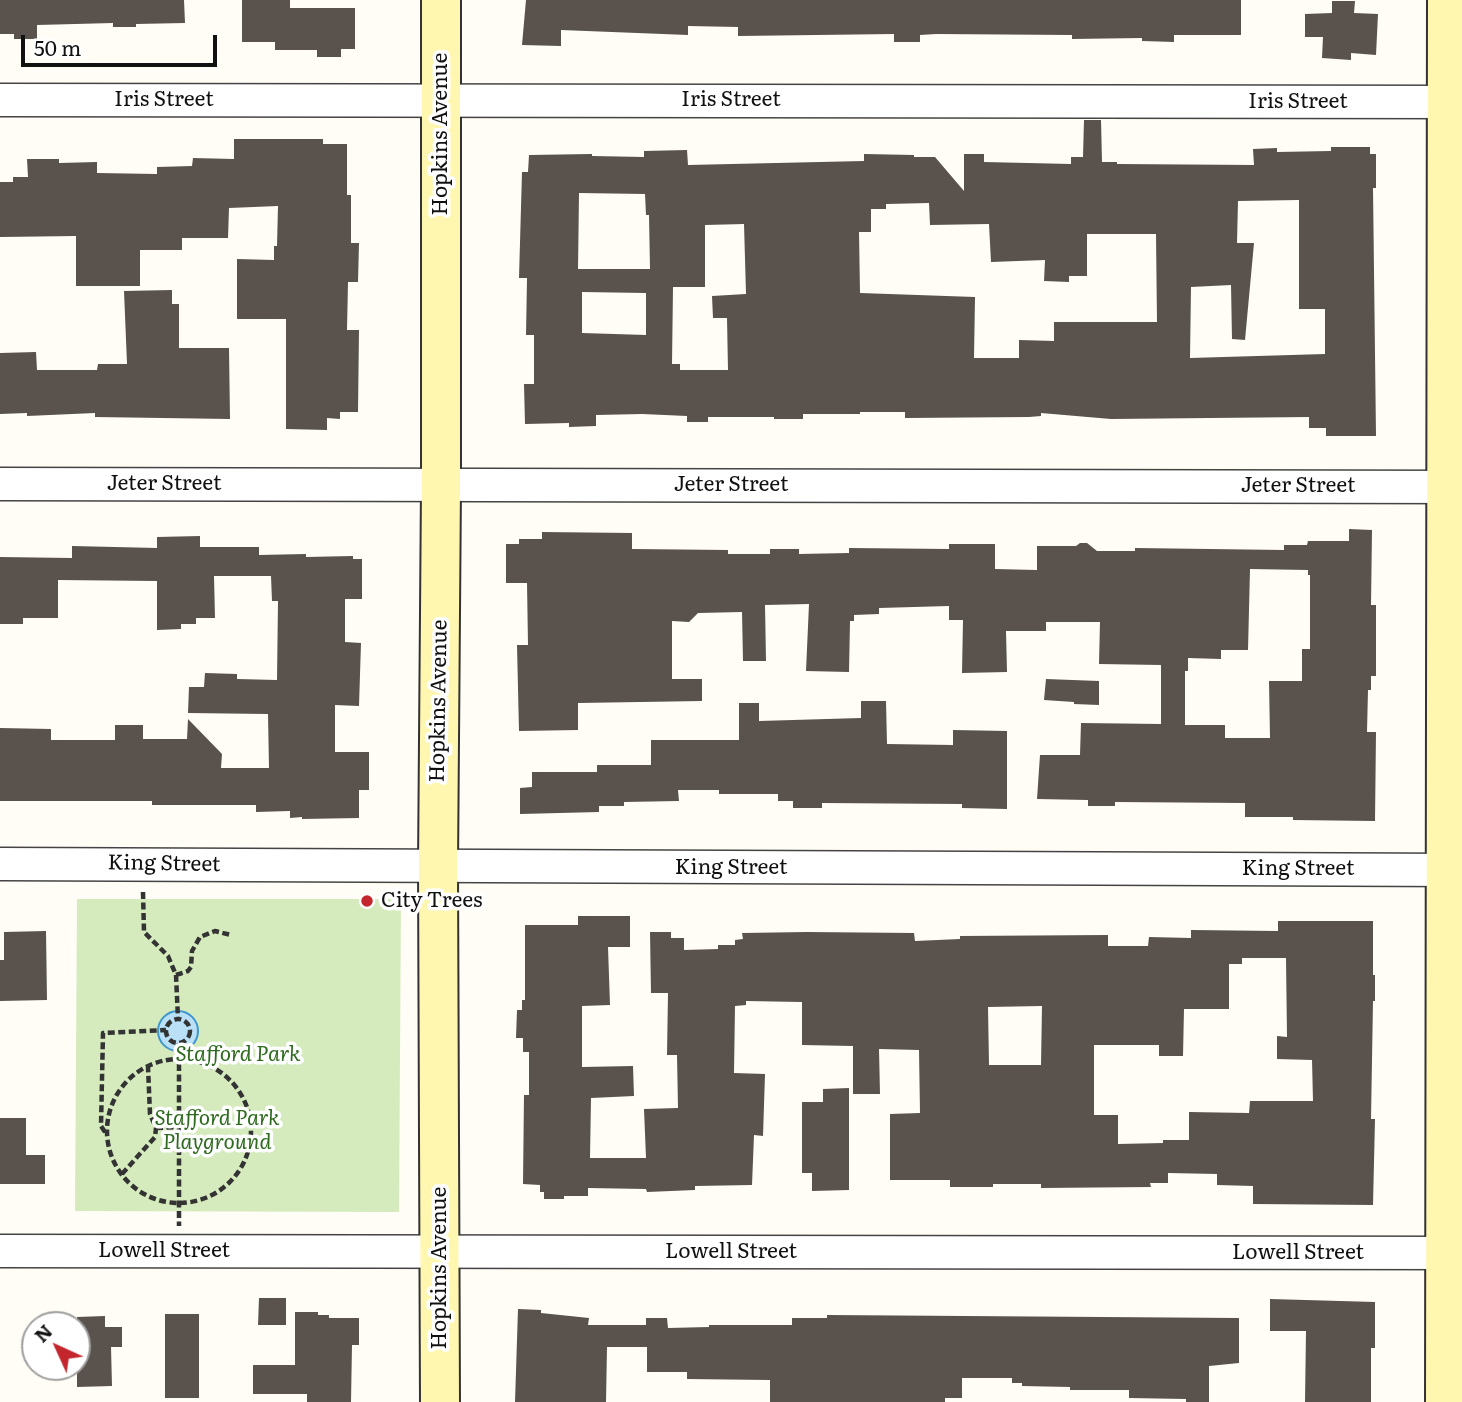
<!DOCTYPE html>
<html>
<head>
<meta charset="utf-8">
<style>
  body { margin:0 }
  #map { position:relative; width:1462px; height:1402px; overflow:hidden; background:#fffdf5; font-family:Literata,serif }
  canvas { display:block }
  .north { position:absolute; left:21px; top:1311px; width:70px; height:70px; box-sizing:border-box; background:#fff; border:2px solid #a0a0a0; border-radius:50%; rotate:315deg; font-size:19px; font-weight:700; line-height:28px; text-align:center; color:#111 }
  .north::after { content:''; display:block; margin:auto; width:24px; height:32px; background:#c4262e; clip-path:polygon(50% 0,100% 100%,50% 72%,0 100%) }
  .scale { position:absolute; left:21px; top:35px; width:196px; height:32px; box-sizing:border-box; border:4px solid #111; border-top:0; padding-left:9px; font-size:21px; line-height:24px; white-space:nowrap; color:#111; -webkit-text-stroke:5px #fff; paint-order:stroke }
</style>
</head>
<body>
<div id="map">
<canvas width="1462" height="1402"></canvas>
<div class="north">N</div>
<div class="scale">50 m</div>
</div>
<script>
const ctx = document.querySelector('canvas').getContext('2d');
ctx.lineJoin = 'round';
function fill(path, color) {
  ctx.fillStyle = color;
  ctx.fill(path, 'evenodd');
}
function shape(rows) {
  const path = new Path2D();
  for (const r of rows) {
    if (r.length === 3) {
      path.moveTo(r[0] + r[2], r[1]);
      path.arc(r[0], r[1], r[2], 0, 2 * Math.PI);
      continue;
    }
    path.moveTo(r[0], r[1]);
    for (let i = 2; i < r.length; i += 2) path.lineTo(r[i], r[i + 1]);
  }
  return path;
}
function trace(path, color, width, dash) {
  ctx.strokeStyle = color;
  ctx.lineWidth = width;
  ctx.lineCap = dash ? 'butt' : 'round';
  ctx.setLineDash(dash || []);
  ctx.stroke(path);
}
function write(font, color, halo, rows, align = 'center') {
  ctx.font = font + ' Literata,serif';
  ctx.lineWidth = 7;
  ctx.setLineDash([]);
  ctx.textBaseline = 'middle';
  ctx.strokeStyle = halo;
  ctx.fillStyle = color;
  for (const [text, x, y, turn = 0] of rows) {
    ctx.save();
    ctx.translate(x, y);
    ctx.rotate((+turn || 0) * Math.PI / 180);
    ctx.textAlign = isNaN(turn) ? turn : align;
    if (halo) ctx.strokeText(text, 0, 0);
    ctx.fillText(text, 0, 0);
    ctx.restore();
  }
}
const green = shape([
  [77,899,401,899,399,1212,75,1211]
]);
const water = shape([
  [178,1031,20]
]);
const building = shape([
  [0,0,184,0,185,23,136,24,136,27,113,27,113,23,37,25,37,39,14,39,14,34,0,34],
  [242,0,290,0,290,8,355,8,355,49,341,49,341,57,317,57,317,50,275,50,275,42,242,42],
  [526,0,1241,0,1241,35,1174,35,1174,42,1142,41,1142,38,1072,39,1072,35,936,34,920,35,920,42,894,42,894,34,738,36,738,27,688,26,688,35,561,30,561,46,522,45],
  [1332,1,1355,1,1354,13,1378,14,1376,55,1351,53,1351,60,1322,58,1323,37,1305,37,1305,14,1332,13],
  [1084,120,1101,120,1102,162,1117,162,1117,164,1254,165,1253,149,1277,148,1277,152,1331,151,1331,147,1370,147,1370,154,1376,154,1376,188,1373,188,1376,436,1326,436,1326,428,1309,428,1309,417,1111,419,1041,413,1041,416,1029,417,905,418,905,412,860,412,860,414,803,414,803,419,774,419,774,417,708,417,708,422,687,422,687,416,642,414,596,415,596,426,569,427,569,423,525,424,524,384,534,384,534,335,526,335,527,278,519,278,522,172,528,172,529,155,592,154,592,156,644,157,644,151,687,150,688,165,864,161,864,154,914,155,914,157,935,157,964,191,964,154,984,154,984,162,1071,164,1071,157,1083,157],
  [579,193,645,194,646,215,649,215,650,269,578,269],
  [1299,200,1299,309,1325,309,1325,354,1190,358,1191,287,1231,285,1232,339,1245,340,1254,243,1237,243,1238,201],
  [929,203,930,225,989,224,991,262,1045,260,1044,281,1069,282,1069,276,1087,276,1087,234,1156,234,1157,322,1054,322,1054,341,1019,340,1019,358,974,358,975,297,860,293,859,232,871,232,871,209,886,209,886,204],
  [744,224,746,294,712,296,713,318,727,318,728,370,680,370,680,364,672,364,673,287,705,287,705,225],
  [582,292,646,293,646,335,582,333],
  [234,139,323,139,323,144,347,144,347,195,351,195,351,243,359,243,358,282,348,282,347,330,359,330,358,412,340,412,340,419,327,418,327,430,286,429,286,319,237,319,237,259,274,260,274,246,277,246,278,206,229,208,228,238,182,238,182,250,140,250,140,286,76,286,76,236,0,237,0,182,13,182,13,177,28,177,27,159,59,159,59,163,97,162,97,173,157,174,157,167,192,166,193,158,234,159],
  [172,290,172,304,179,304,179,348,229,348,230,419,95,417,95,413,27,416,27,413,0,414,0,353,36,352,37,370,97,370,98,364,127,364,124,291],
  [1349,529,1372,530,1371,605,1376,605,1376,676,1371,676,1371,690,1368,690,1367,732,1376,732,1375,821,1293,820,1293,817,1245,817,1245,803,1115,802,1115,806,1088,806,1088,800,1037,799,1040,755,1080,755,1081,723,1161,724,1161,665,1099,664,1100,622,1046,622,1046,631,1006,631,1007,672,962,673,963,620,949,620,949,606,879,608,879,614,854,615,854,621,850,621,849,672,806,671,809,604,765,605,766,661,743,661,742,612,698,613,689,622,672,621,672,679,702,679,702,701,578,703,578,730,519,731,517,645,528,645,527,583,506,583,506,544,519,544,519,539,542,539,542,532,632,533,632,549,728,550,728,554,770,554,770,549,799,549,799,554,849,553,849,548,949,549,949,544,995,544,995,569,1037,570,1037,546,1076,546,1080,543,1087,543,1097,551,1135,551,1135,548,1284,550,1284,545,1307,545,1308,541,1349,541],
  [1250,569,1308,570,1308,575,1310,575,1310,649,1302,649,1302,681,1269,681,1270,738,1225,738,1225,725,1185,725,1185,671,1188,671,1188,658,1221,659,1221,650,1248,650],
  [200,536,200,547,259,547,259,555,306,554,306,557,353,556,353,559,362,559,362,599,345,599,345,642,361,643,359,706,335,705,335,752,369,752,369,790,359,790,359,818,302,819,302,817,290,818,290,811,256,812,256,805,152,805,152,801,0,801,0,728,51,729,51,740,115,740,115,725,143,725,143,739,187,739,188,719,222,754,221,768,269,768,268,714,188,713,189,687,204,687,205,673,237,674,237,679,277,680,278,601,272,601,271,576,214,576,215,618,196,618,196,624,181,624,181,629,157,630,157,581,58,580,58,618,23,618,23,624,0,624,0,557,72,558,72,546,157,548,157,537],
  [1046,679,1099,681,1099,705,1074,704,1074,702,1044,700],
  [861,701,886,701,887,744,953,745,953,730,1007,731,1007,809,962,808,962,804,822,803,822,808,793,808,793,801,778,801,778,794,719,794,719,790,678,790,679,801,624,802,624,806,599,806,599,812,520,814,520,788,532,787,532,772,597,772,597,765,651,765,651,740,739,740,739,703,759,703,759,721,861,718],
  [578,916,630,916,630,947,608,947,610,1005,582,1006,582,1067,633,1066,634,1096,591,1098,590,1158,646,1158,644,1109,678,1108,677,1055,667,1055,668,993,651,993,650,932,671,932,671,938,684,938,684,950,718,949,718,945,735,945,735,940,743,939,742,933,807,932,914,933,915,941,960,939,960,936,1108,935,1108,946,1148,946,1149,937,1191,938,1191,930,1278,931,1278,921,1373,921,1373,975,1375,975,1375,1001,1373,1001,1371,1119,1375,1119,1373,1205,1253,1204,1253,1186,1217,1185,1217,1174,1168,1173,1168,1183,1150,1183,1151,1187,1041,1188,1041,1184,993,1184,993,1187,950,1187,950,1180,890,1180,890,1114,920,1113,919,1050,879,1049,880,1094,853,1094,853,1046,802,1045,802,1002,746,1001,746,1005,735,1006,734,1073,765,1074,763,1136,754,1135,752,1185,695,1186,695,1190,647,1192,646,1189,588,1188,588,1196,564,1196,564,1199,544,1199,544,1192,540,1192,540,1185,523,1184,524,1095,529,1095,529,1052,523,1052,523,1038,516,1038,517,1010,522,1010,522,1000,525,1000,525,925,578,925],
  [1242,958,1286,958,1287,1037,1277,1036,1277,1059,1312,1060,1313,1101,1250,1101,1249,1113,1189,1112,1189,1140,1163,1140,1163,1143,1118,1144,1118,1115,1094,1115,1094,1045,1159,1045,1159,1056,1183,1056,1184,1009,1229,1009,1229,964,1242,964],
  [1042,1006,1041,1065,989,1065,988,1007],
  [46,931,47,1000,0,1001,0,960,4,960,4,932],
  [849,1088,849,1190,812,1191,812,1173,802,1173,802,1102,823,1102,823,1089],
  [0,1118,26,1118,26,1155,45,1155,45,1184,0,1184],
  [259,1298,286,1298,286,1325,258,1325],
  [1270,1299,1375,1302,1375,1348,1371,1348,1371,1402,1305,1402,1306,1331,1270,1331],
  [518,1309,541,1310,541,1313,589,1318,588,1325,646,1325,646,1318,667,1318,668,1328,709,1327,709,1325,792,1325,792,1318,827,1318,827,1315,1239,1318,1239,1363,1209,1366,1209,1402,1186,1402,1186,1399,1129,1398,1129,1390,1070,1390,1070,1387,1022,1386,1022,1383,1012,1383,1012,1378,962,1378,962,1398,945,1398,945,1402,770,1402,770,1380,687,1379,687,1372,647,1372,647,1347,607,1347,606,1402,515,1402],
  [295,1312,318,1312,318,1315,329,1315,329,1318,359,1318,359,1345,352,1345,351,1402,307,1402,307,1394,253,1394,253,1365,295,1365],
  [165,1314,199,1314,199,1398,165,1398],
  [105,1316,105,1327,122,1327,122,1347,111,1347,112,1386,77,1387,77,1317]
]);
const path = shape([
  [143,892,144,932,168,956,176,975,178,1019],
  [176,975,188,971,191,967,192,951,200,937,215,931,231,935],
  [178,1031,12],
  [179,1043,179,1226],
  [179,1131,72],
  [156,1128,179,1127],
  [105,1132,101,1126,103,1033,166,1030],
  [122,1174,155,1137,156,1128,150,1114,148,1067]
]);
const street = shape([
  [0,100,1462,102],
  [0,484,1462,487],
  [0,864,1462,870],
  [0,1251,1462,1253]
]);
const secondary = shape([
  [440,1402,438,867,441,485,441,0],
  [1445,1402,1447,0]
]);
const markers = [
  [367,901,7,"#c4262e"]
];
const streetNames = [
  ["Iris Street",164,100],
  ["Iris Street",731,100],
  ["Iris Street",1298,102],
  ["Hopkins Avenue",441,134,-90],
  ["Jeter Street",164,484],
  ["Jeter Street",731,485],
  ["Jeter Street",1298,486],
  ["Hopkins Avenue",439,701,-89],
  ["King Street",164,864,1],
  ["King Street",731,868],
  ["King Street",1298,869],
  ["Lowell Street",164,1251],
  ["Lowell Street",731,1252],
  ["Lowell Street",1298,1253],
  ["Hopkins Avenue",440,1268,-90]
];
const poiNames = [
  ["City Trees",381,901]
];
const parkNames = [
  ["Stafford Park",238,1055],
  ["Stafford Park",217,1119],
  ["Playground",217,1143]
];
fill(green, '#d5ebbd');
fill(water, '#b9e0f7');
trace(water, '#3f96cf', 2);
fill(building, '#5a524d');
trace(street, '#444', 35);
trace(secondary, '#333', 42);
trace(path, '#333', 4.5, [7, 3.5]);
trace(street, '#fff', 32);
trace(secondary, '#fff6b0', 38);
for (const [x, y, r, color] of markers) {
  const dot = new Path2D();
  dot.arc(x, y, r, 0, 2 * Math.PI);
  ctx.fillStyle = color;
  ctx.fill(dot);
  trace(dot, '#fff', 2.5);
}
write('21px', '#111', '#fff', streetNames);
write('21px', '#111', '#fff', poiNames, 'left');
write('italic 21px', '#2f6b1f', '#fff', parkNames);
</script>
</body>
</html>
